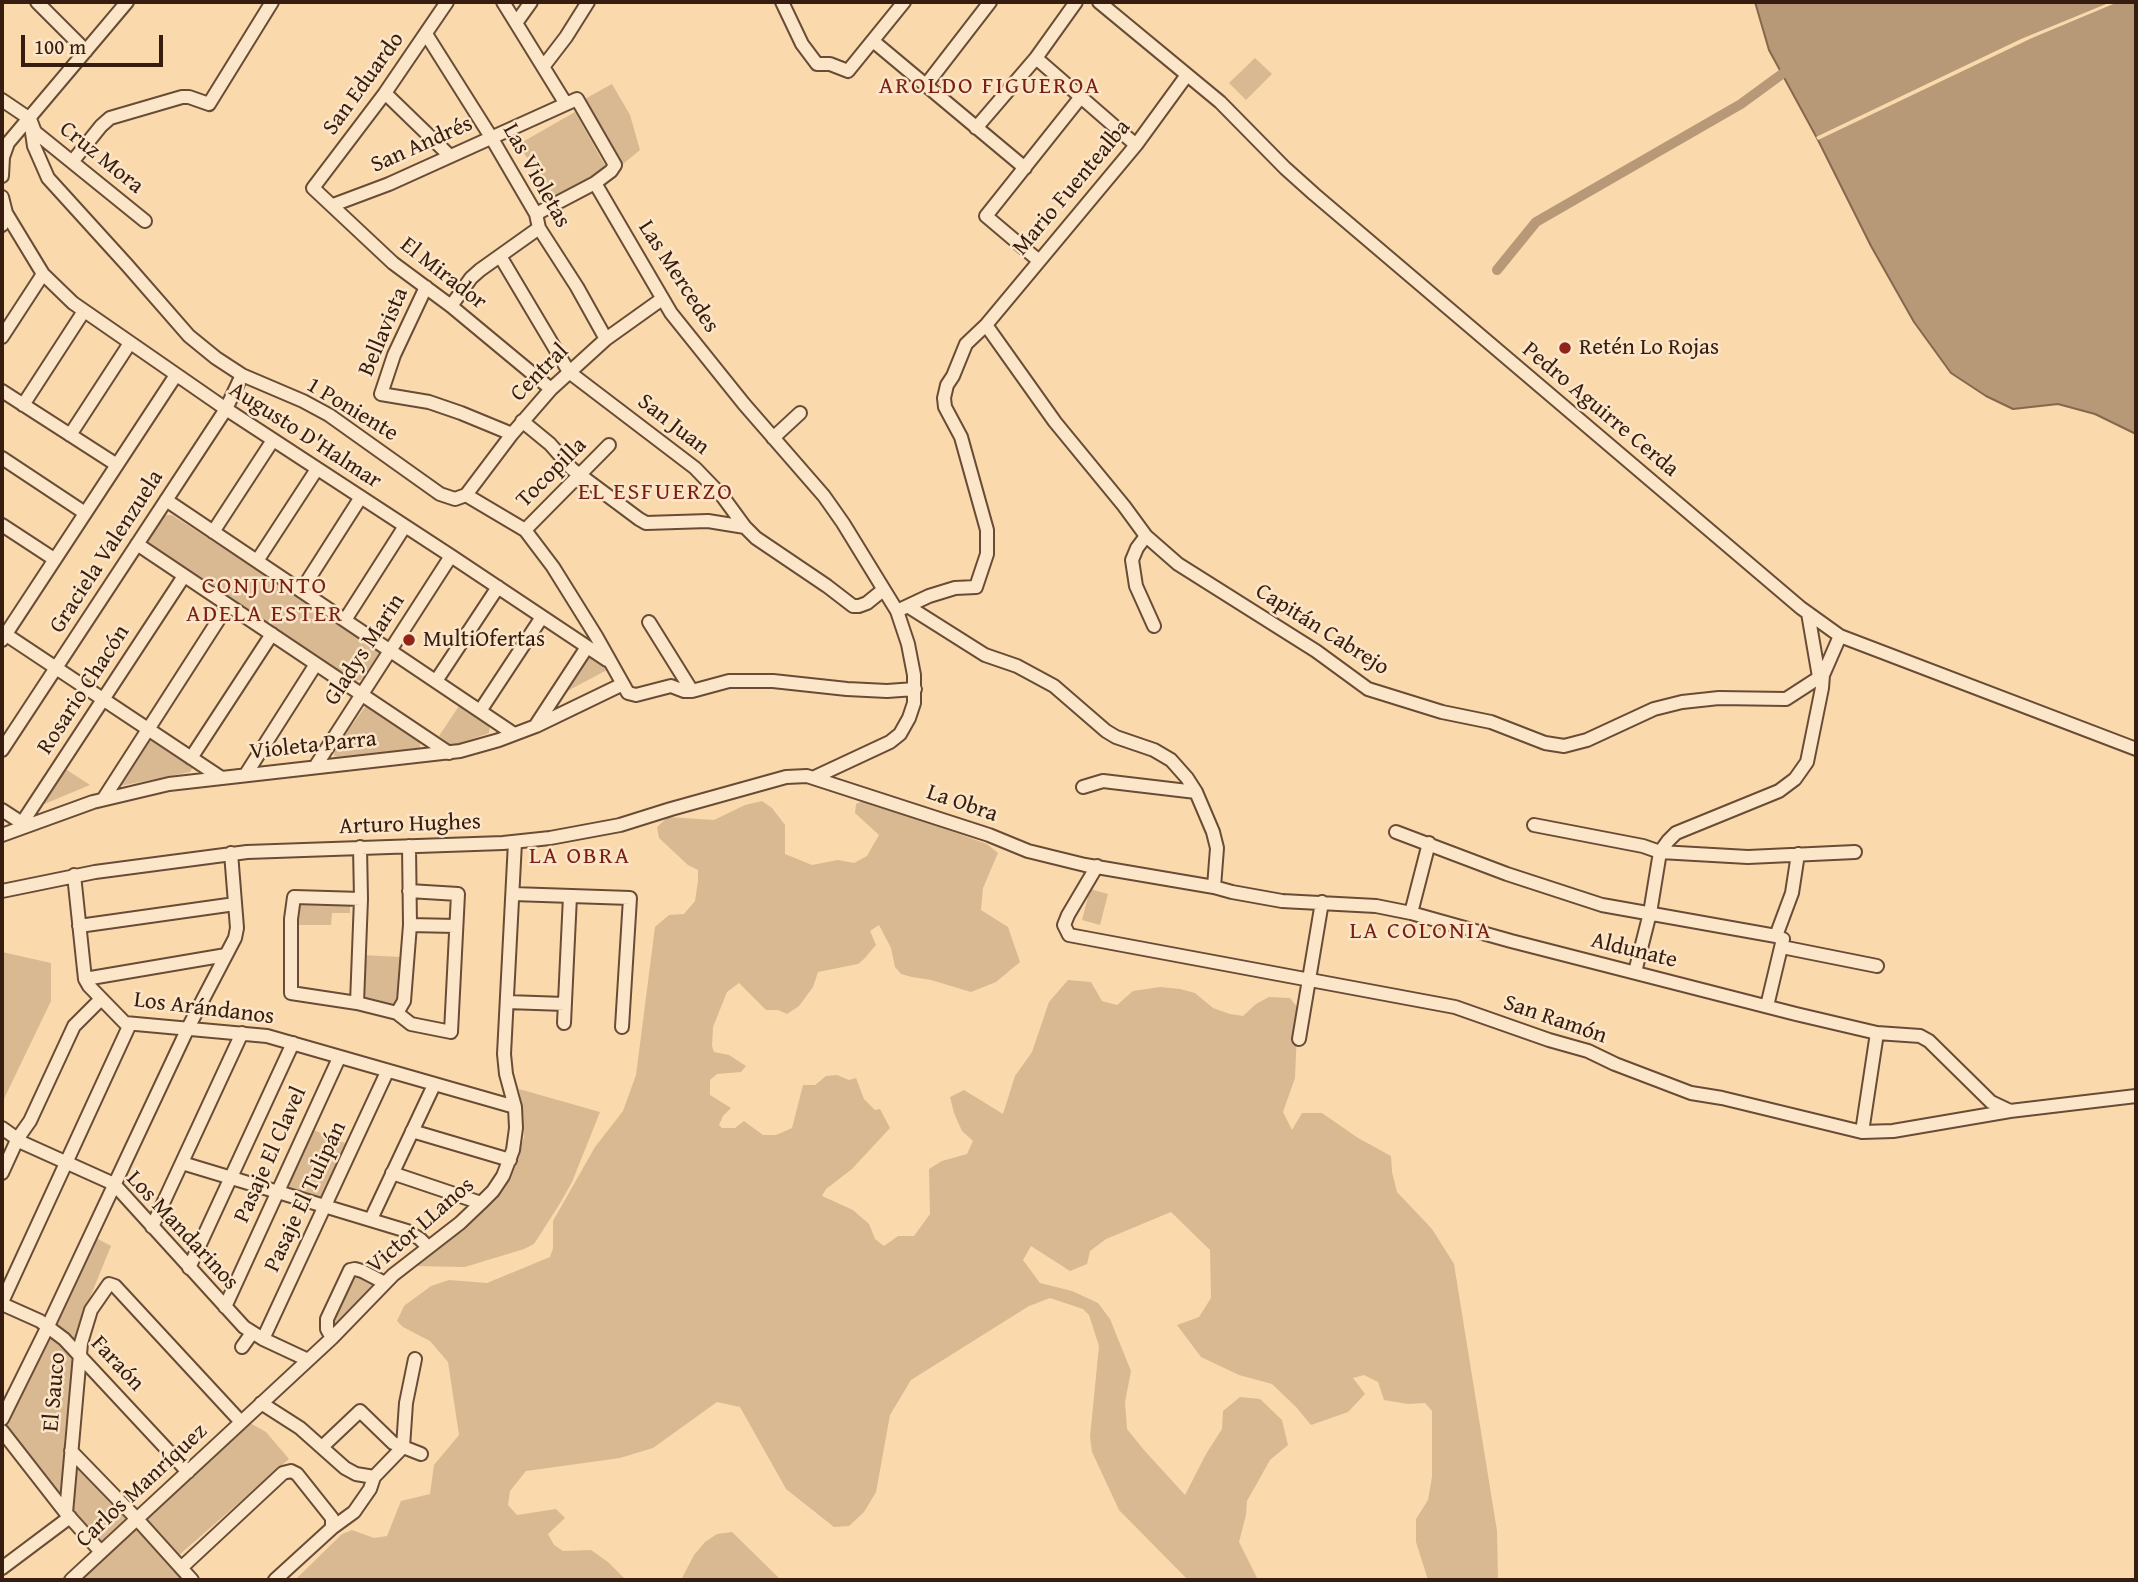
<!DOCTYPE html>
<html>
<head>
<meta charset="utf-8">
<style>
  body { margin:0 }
  #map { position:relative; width:2138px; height:1582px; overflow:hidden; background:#fad9ac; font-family:"Gentium Book Plus",serif }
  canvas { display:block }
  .frame { position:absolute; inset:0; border:4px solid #371d0f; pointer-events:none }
  .scale { position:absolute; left:21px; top:35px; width:142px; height:32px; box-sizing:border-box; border:4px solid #371d0f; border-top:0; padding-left:9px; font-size:21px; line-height:24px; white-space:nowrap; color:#371d0f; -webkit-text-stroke:5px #fce6c9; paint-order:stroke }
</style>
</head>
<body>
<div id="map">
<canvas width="2138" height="1582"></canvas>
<div class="frame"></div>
<div class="scale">100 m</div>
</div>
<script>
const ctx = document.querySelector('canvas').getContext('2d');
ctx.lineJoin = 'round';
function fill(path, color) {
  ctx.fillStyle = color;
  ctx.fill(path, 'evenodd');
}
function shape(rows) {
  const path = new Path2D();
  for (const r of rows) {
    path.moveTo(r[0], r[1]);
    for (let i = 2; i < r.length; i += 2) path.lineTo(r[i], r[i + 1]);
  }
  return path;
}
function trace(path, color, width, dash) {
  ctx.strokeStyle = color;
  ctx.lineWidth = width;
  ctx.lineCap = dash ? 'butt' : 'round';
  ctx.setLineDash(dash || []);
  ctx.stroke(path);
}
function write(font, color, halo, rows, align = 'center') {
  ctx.font = font + ' "Gentium Book Plus",serif';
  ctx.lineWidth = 5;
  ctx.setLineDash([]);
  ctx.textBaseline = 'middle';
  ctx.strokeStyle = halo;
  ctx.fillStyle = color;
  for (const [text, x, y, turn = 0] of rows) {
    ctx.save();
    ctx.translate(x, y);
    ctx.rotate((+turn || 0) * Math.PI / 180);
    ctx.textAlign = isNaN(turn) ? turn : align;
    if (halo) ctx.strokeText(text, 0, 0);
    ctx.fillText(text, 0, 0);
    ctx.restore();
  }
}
const green = shape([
  [1255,58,1272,74,1246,100,1229,83],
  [612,84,630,115,640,150,623,164,618,162,583,100],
  [575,112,607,169,551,201,519,144],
  [167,515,172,515,338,623,379,645,380,652,361,680,355,681,150,545,148,542,164,517],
  [590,652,605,664,607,670,558,696],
  [459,706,470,713,472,712,490,725,489,733,452,746,439,736],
  [365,707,368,707,420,741,420,748,339,757,334,756,334,750],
  [153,740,193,767,190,772,120,786,145,743],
  [64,768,90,785,37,807],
  [865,800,987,844,998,853,983,888,981,910,1008,927,1020,962,996,982,971,992,931,980,912,977,901,974,895,967,891,948,879,925,870,931,876,945,864,959,858,964,818,972,813,987,799,1006,787,1014,778,1010,766,1010,739,983,727,992,713,1027,712,1046,714,1052,729,1055,746,1066,741,1072,717,1074,710,1080,710,1095,731,1108,723,1116,719,1125,722,1128,735,1128,744,1121,763,1135,776,1135,792,1128,803,1085,815,1085,826,1076,837,1075,849,1080,856,1078,864,1099,875,1110,880,1109,890,1128,852,1169,826,1189,822,1196,853,1210,869,1224,875,1239,884,1246,898,1236,914,1236,930,1214,929,1169,942,1161,967,1154,973,1141,962,1131,954,1113,950,1097,964,1090,1003,1114,1015,1076,1032,1052,1049,1002,1068,980,1091,982,1102,1001,1117,1005,1133,991,1160,987,1180,989,1195,993,1213,1008,1230,1014,1243,1016,1256,1004,1269,997,1290,998,1298,1008,1295,1078,1283,1112,1292,1130,1302,1113,1322,1113,1358,1138,1391,1156,1392,1172,1397,1192,1432,1229,1454,1264,1497,1531,1498,1580,1428,1580,1416,1542,1416,1519,1428,1500,1432,1477,1432,1411,1425,1403,1408,1404,1384,1400,1378,1382,1364,1375,1353,1378,1365,1394,1348,1412,1311,1425,1296,1407,1272,1384,1239,1375,1201,1357,1177,1325,1199,1317,1211,1298,1210,1250,1171,1212,1106,1239,1090,1251,1087,1264,1070,1271,1031,1246,1023,1260,1040,1283,1072,1291,1098,1303,1110,1319,1131,1371,1125,1402,1127,1429,1144,1450,1185,1495,1206,1454,1222,1429,1223,1411,1240,1397,1260,1399,1282,1420,1288,1445,1270,1460,1247,1501,1246,1515,1239,1542,1258,1580,1188,1580,1119,1510,1092,1452,1090,1437,1099,1346,1089,1315,1083,1309,1050,1298,1029,1306,911,1380,890,1415,876,1492,864,1512,849,1526,834,1527,786,1489,740,1407,717,1402,653,1448,620,1458,526,1471,510,1491,508,1505,517,1515,556,1509,565,1518,548,1534,554,1545,563,1551,591,1550,608,1562,626,1580,295,1580,342,1534,352,1530,374,1538,387,1536,401,1501,430,1494,434,1465,459,1435,448,1362,430,1341,403,1327,397,1321,404,1306,431,1286,449,1280,487,1283,550,1257,553,1248,553,1221,595,1147,623,1111,636,1075,655,927,669,915,684,914,695,901,698,881,698,870,688,865,659,838,657,827,668,817,714,820,745,805,762,801,772,808,785,825,785,854,812,865,838,860,854,863,867,856,879,835,855,813,856,804],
  [1090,889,1108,894,1100,925,1082,920],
  [299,905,350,906,350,913,332,913,331,925,298,925],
  [2,952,51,963,51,1001,2,1103],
  [363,955,401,957,402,1001,397,1009,363,1002],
  [519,1089,600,1112,572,1182,559,1205,534,1244,524,1249,465,1267,412,1266,447,1243,503,1190,514,1170,524,1137,523,1111],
  [311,1129,347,1144,323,1198,284,1187],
  [96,1238,111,1246,86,1307,75,1343,65,1432,61,1497,5,1427],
  [354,1274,362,1276,375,1285,333,1330,330,1328,345,1285],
  [250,1423,266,1432,289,1459,170,1563,182,1577,178,1580,80,1580],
  [78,1466,126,1517,127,1522,100,1544,70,1511,76,1467],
  [732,1532,781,1580,681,1580,694,1555,705,1542,717,1534]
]);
const water = shape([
  [1755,2,2136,2,2136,434,2095,414,2058,404,2013,409,1986,396,1951,373,1914,322,1871,246,1818,140,1769,50,1755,2]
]);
const pier = shape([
  [2111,2,2118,2,2032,38,1818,140,1816,137,2021,39]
]);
const canal = shape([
  [1497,270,1536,222,1741,104,1782,74]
]);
const minor = shape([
  [37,2,86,51],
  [447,2,385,93,313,188,393,263,451,306,551,389],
  [503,2,566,104],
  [782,2,802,44,817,64,830,64,848,71,904,2],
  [1099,2,1220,102,1285,168,1314,194,1801,608,1840,636,2136,749],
  [516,23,531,2],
  [426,34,491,137,536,214,539,228,577,287,606,339],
  [873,41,1025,168],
  [1036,58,1136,145],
  [543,67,566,37,588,2],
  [926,85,990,2],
  [385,93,450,156],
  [2,100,30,119,35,132,145,221],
  [30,119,34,146,48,178,127,265,189,336,216,358,242,375,303,401,329,415,440,494,455,499,466,495,525,530,553,567,596,636,628,693,636,695,671,686,684,691,692,691,729,681,773,681,847,689,887,691,915,689],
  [976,128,1036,58,1076,2],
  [72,162,101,126,110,118,182,97,189,97,209,104,272,2],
  [2,176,3,157,8,143,127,2],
  [595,183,671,313,744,404,824,496,843,523,897,611,908,644,914,675,914,703,909,718,900,734,890,742,815,777],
  [2,197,6,213,2,225],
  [333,205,389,184,577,99,615,165,611,171,595,183,536,214],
  [6,213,43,274,73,303,226,409,451,556,607,660],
  [500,256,569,372,695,468,723,497,745,527,756,538,827,586,853,606,859,606,867,603,883,590],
  [1038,260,986,216,1080,98],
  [426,287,394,355,381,394,429,402,461,413,512,434],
  [451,306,471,278,480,270,539,228],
  [986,325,1055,422,1124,506,1146,536,1178,564,1316,651,1368,689,1442,712,1491,722,1545,743,1564,746,1587,740,1654,709,1682,702,1719,698,1786,699,1823,675],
  [2,337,43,274],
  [2,391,117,465],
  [23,405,84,311],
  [522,421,550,444,572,469,639,519,646,523,708,521,745,527],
  [70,435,130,343],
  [773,438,800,413],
  [2,458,85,513],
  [466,495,512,434,551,389,606,339,662,299],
  [166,500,514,734],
  [2,525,54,559],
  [525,530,609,445],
  [213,532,273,440],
  [1146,536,1137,548,1132,560,1136,586,1154,626],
  [137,544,449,753],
  [257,561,317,469],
  [301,591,361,497],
  [909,607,985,655,1017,666,1054,686,1106,731,1116,737,1154,750,1171,760,1187,778,1196,792,1213,832,1217,848,1214,887],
  [897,611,929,596,955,588,976,587,987,554,987,530,961,437,945,407,944,398,947,385,953,376,966,344,986,325,1136,145,1187,75],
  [1808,613,1819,677],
  [345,620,405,526],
  [649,622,692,691],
  [2,632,220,777],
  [2,640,176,375],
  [436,681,498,587],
  [480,711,542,617],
  [536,725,587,647],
  [2,750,226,409,242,375],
  [191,758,272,634],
  [315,767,451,556],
  [246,774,316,664],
  [1083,787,1103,781,1196,792],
  [104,798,228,605],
  [2,810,22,823],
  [1534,825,1643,846,1660,852,1748,857,1855,852],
  [23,827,22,823,184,576],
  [1396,832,1507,874,1602,905,1776,936,1783,939,1767,1006],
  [2,835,93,802,169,784,460,751,499,740,536,726,623,684],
  [360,847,361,899,357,1003,397,1013,404,1001,410,925,409,846],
  [1097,866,1068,915,1064,925,1069,935,1455,1007,1549,1040,1588,1051,1615,1064,1691,1093,1722,1098,1862,1132,1893,1131,2010,1111,2136,1096],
  [74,875,85,979,89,986,125,1023,267,1036,515,1107],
  [2,891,95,872,247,852,503,843,550,838,620,825,671,809,786,777,807,776,989,835,1028,851,1085,865,1214,887,1232,892,1282,901,1376,906,1411,913,1511,941,1796,1014,1877,1033,1920,1036,1929,1041,1991,1102,2010,1111],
  [513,894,630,898,622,1027],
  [1411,913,1429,843],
  [410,925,456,926],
  [79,926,235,904],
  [1776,936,1792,893,1798,854],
  [1782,947,1877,966],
  [1635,972,1650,913,1660,852,1668,841,1676,833,1779,791,1795,779,1807,762,1822,688,1823,675,1840,636],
  [85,979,226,955],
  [507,1002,565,1004],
  [357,1003,291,993,291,919,294,897,361,899],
  [397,1013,411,1024,451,1032,458,894,409,891],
  [564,1023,570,896],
  [1299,1039,1322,902],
  [2,1128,23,1143,114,1184,244,1327,263,1339,308,1360],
  [412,1131,510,1160],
  [1862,1132,1877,1033],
  [182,1163,407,1231,420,1239,428,1247],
  [2,1173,18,1138,30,1121,74,1026,101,999],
  [392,1173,481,1203],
  [371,1219,434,1085],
  [152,1227,242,1033],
  [189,1268,293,1043],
  [2,1302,130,1024],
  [2,1304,40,1321,64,1339,188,1472],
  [225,1307,339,1058],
  [332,1338,327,1329,327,1319,350,1270,355,1269,362,1271,385,1283],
  [263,1339,387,1072],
  [242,1347,252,1333],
  [261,1403,300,1428,345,1468,356,1474,374,1477],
  [2,1419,48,1326,188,1028,235,938,237,928,231,853],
  [2,1431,66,1513,101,1552],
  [322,1447,360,1411,393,1443,421,1454],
  [71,1451,137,1519,192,1580],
  [66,1513,81,1343,91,1310,109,1284,115,1286,241,1422],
  [2,1568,70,1517],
  [181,1568,283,1473,291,1471,297,1474,332,1518,332,1528],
  [71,1580,332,1338,393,1275,460,1223,481,1203,493,1191,503,1176,513,1150,516,1128,515,1107,506,1074,504,1054,515,842],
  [275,1580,332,1528,354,1512,370,1489,374,1477,403,1447,406,1403,415,1359]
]);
const markers = [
  [1565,348,7,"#8f2418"],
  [409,640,7,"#8f2418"]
];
const streetNames = [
  ["San Eduardo",364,84,-54],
  ["San Andrés",422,145,-24],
  ["Cruz Mora",101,158,39],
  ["Las Violetas",536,176,61],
  ["Mario Fuentealba",1072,188,-50],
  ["El Mirador",443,274,38],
  ["Las Mercedes",678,277,57],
  ["Bellavista",384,332,-67],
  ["Central",540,373,-45],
  ["1 Poniente",352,410,31],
  ["Pedro Aguirre Cerda",1600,410,40],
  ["San Juan",673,425,38],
  ["Augusto D'Halmar",305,436,33],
  ["Tocopilla",552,473,-45],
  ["Graciela Valenzuela",107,552,-57],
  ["Capitán Cabrejo",1322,630,32],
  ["Gladys Marin",365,650,-57],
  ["Rosario Chacón",84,690,-57],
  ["Violeta Parra",313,746,-6],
  ["La Obra",962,804,19],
  ["Arturo Hughes",410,825,-2],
  ["Aldunate",1634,951,14],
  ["Los Arándanos",204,1009,7],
  ["San Ramón",1555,1020,19],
  ["Pasaje El Clavel",271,1155,-66],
  ["Pasaje El Tulipán",306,1197,-65],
  ["Victor LLanos",421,1226,-41],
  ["Los Mandarinos",182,1231,47],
  ["Faraón",117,1364,47],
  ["El Sauco",55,1392,-85],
  ["Carlos Manríquez",142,1486,-43]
];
const poiNames = [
  ["Retén Lo Rojas",1579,348],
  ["MultiOfertas",423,640]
];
const neighbourhoodNames = [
  ["AROLDO FIGUEROA",990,87],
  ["EL ESFUERZO",656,493],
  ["CONJUNTO",265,587],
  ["ADELA ESTER",265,615],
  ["LA OBRA",580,857],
  ["LA COLONIA",1421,932]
];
fill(green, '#d9b991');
fill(water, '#b89977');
trace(water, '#84674d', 2);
fill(pier, '#fad9ac');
trace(canal, '#b89977', 10);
trace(minor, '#684c36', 16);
trace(minor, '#fce6c9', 12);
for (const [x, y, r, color] of markers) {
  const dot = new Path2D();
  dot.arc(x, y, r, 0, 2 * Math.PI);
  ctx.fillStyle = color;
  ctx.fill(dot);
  trace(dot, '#fce6c9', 2.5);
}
write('23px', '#371d0f', '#fce6c9', streetNames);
write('23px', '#371d0f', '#fce6c9', poiNames, 'left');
ctx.letterSpacing = '2px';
write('24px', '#7a1f14', '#fce6c9', neighbourhoodNames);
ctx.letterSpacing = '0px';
</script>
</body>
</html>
